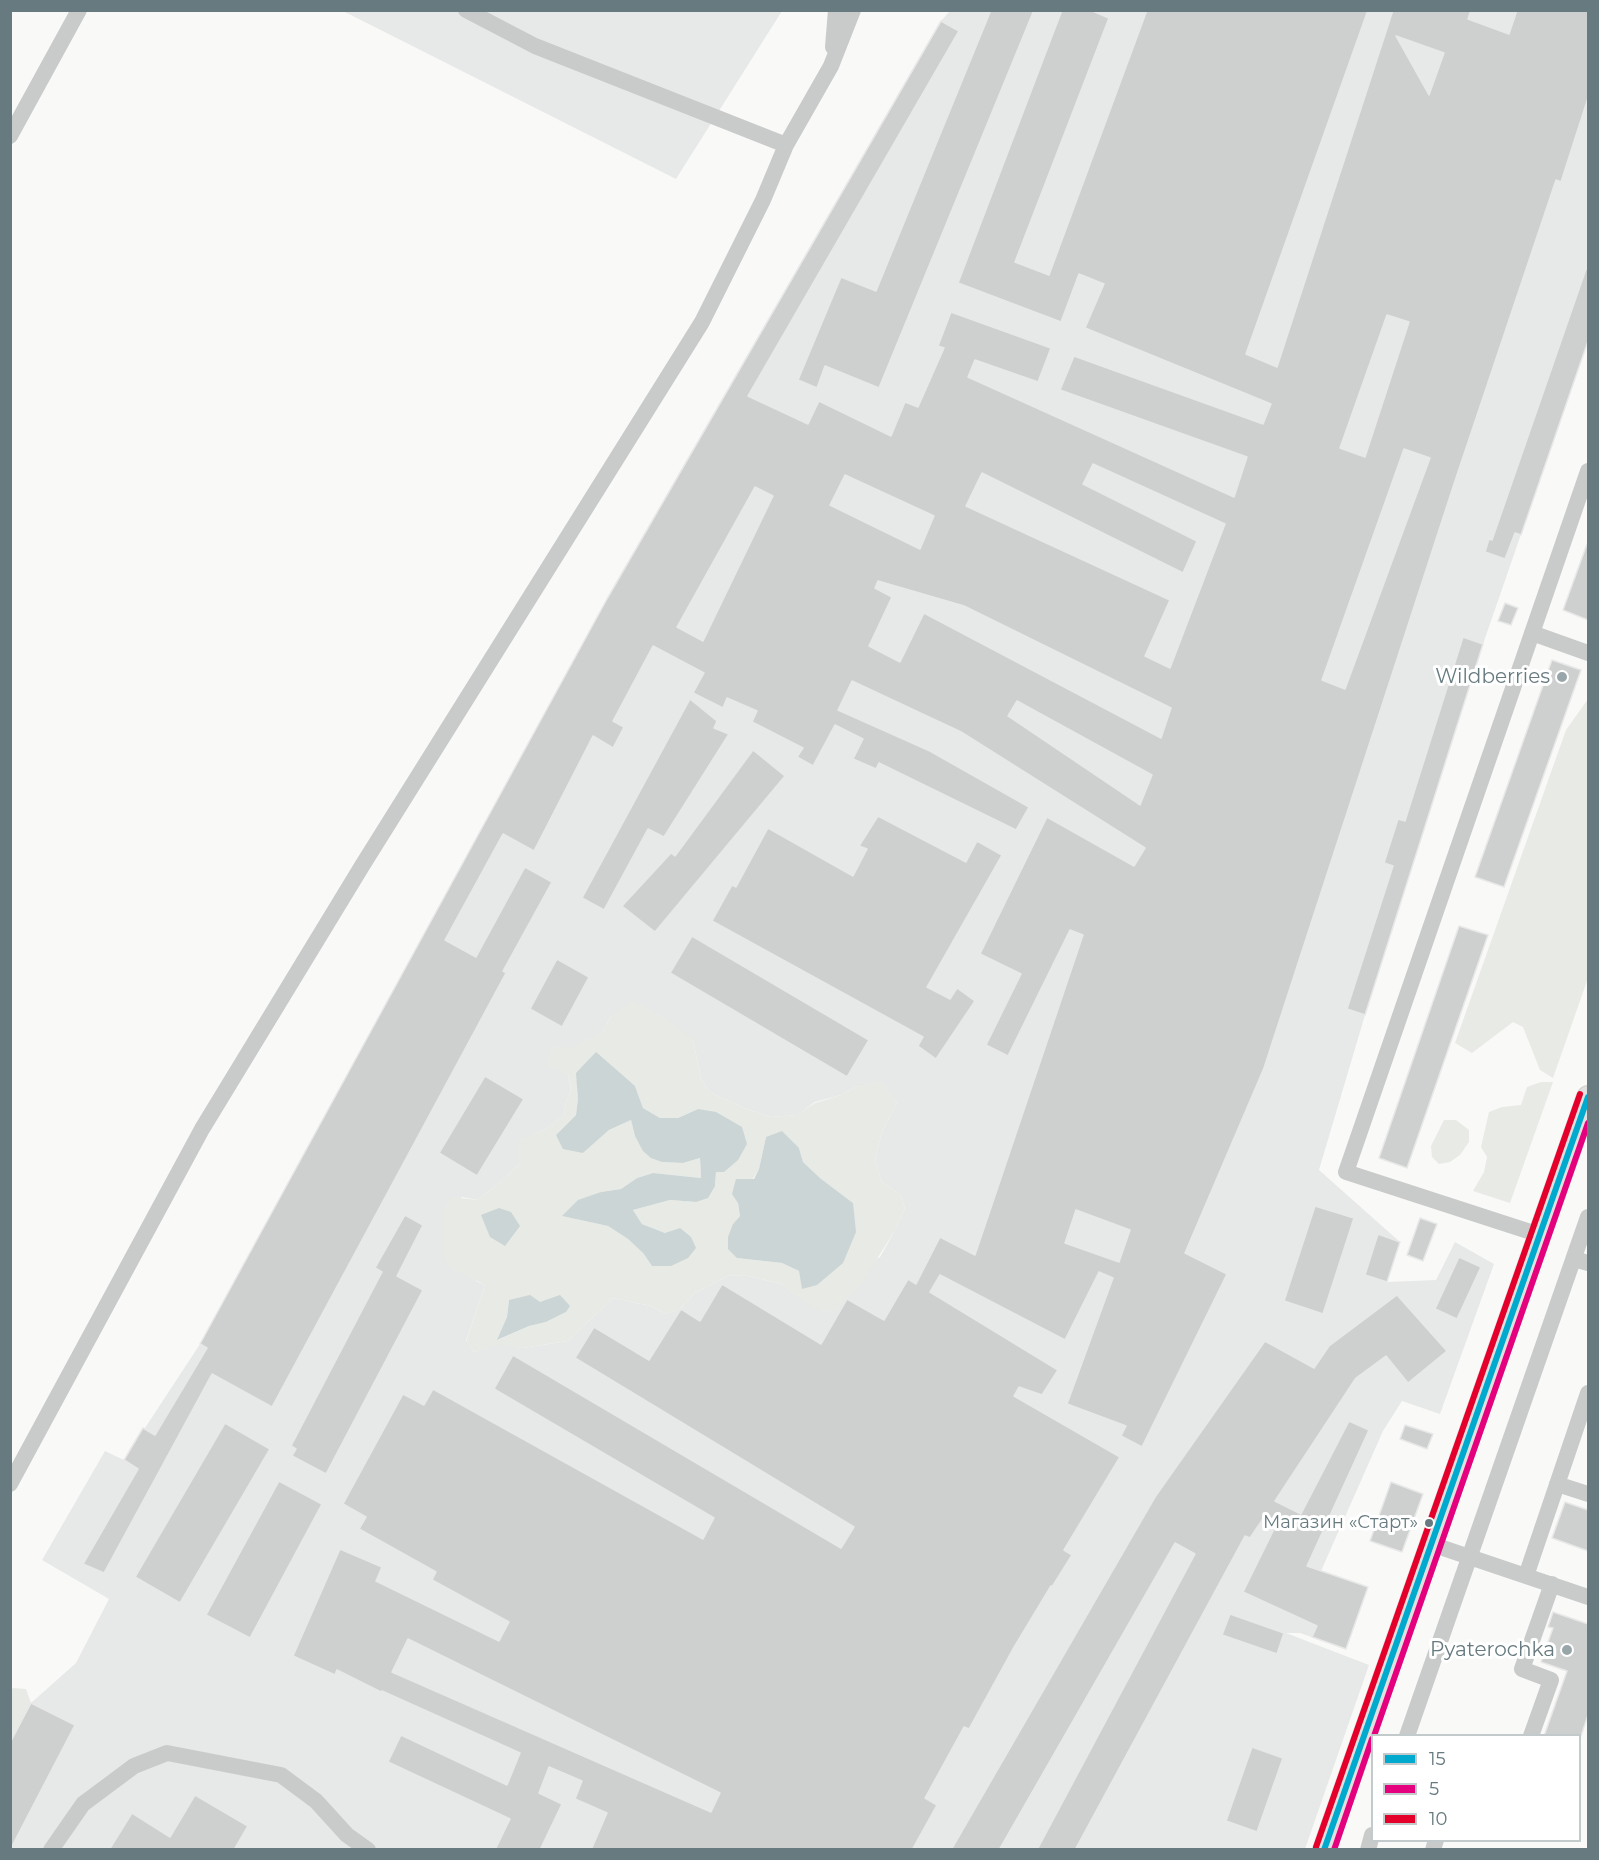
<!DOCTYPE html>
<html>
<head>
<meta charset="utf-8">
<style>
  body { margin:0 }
  #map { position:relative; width:1599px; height:1860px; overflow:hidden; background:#f9f9f8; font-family:Montserrat,sans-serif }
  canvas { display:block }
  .frame { position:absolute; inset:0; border:12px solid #667a7f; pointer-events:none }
  .legend { position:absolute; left:1371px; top:1734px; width:210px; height:108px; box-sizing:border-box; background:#fff; border:2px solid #c2cacc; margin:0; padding:8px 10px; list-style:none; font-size:18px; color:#667a7f }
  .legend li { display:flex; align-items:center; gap:12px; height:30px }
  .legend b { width:30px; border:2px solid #c2cacc }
</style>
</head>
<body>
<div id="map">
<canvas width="1599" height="1860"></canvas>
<div class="frame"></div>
<ul class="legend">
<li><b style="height:8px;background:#00a9ce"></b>15</li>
<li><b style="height:8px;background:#e5007d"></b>5</li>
<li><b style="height:8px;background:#e4002b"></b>10</li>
</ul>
</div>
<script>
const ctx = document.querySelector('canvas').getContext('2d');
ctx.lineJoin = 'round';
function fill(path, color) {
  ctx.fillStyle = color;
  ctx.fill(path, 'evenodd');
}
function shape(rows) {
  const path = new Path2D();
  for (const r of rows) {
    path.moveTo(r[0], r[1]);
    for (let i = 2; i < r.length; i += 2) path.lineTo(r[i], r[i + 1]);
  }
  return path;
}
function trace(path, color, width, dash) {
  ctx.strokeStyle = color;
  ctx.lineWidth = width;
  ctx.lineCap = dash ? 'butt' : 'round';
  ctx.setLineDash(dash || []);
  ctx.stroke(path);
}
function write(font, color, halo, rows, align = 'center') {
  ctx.font = font + ' Montserrat,sans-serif';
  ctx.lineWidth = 6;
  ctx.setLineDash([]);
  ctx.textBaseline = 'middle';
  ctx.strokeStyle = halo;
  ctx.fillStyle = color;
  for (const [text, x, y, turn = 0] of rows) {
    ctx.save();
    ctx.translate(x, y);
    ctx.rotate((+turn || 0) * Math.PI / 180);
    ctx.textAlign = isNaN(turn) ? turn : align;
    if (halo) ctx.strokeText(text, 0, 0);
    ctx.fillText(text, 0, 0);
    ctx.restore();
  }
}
const built = shape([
  [343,11,782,11,676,179],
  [950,11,1588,11,1588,341,1483,644,1365,1015,1319,1170,1400,1242,1387,1282,1436,1280,1455,1242,1494,1264,1440,1414,1402,1401,1383,1431,1321,1571,1368,1587,1346,1649,1300,1633,1286,1633,1369,1665,1305,1849,11,1849,10,1743,31,1703,76,1663,109,1599,42,1560,105,1451,124,1460,200,1344,941,21],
  [611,1016,693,1040,701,1078,709,1092,749,1110,771,1117,797,1115,815,1102,841,1095,856,1087,881,1082,897,1103,882,1132,875,1159,881,1181,901,1195,905,1208,894,1232,880,1257,801,1299,782,1284,748,1276,730,1275,695,1293,680,1309,665,1314,651,1306,613,1298,568,1341,522,1348,500,1343,474,1352,466,1341,485,1285,476,1281,461,1197,478,1200,507,1176,519,1164,532,1135,546,1129,564,1116,566,1102,571,1090,568,1075,603,1031]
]);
const green = shape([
  [1588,699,1588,978,1553,1078,1540,1070,1523,1027,1513,1022,1472,1053,1455,1043,1566,730],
  [633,1001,668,1020,693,1040,701,1078,709,1092,749,1110,771,1117,796,1115,815,1103,841,1095,856,1087,881,1081,897,1103,882,1132,875,1159,881,1181,901,1195,905,1208,894,1232,863,1281,840,1309,823,1312,800,1299,782,1284,748,1276,730,1275,695,1293,680,1309,665,1314,651,1306,613,1298,568,1341,522,1348,499,1344,474,1352,466,1342,485,1285,449,1267,443,1253,444,1211,451,1197,478,1200,507,1176,519,1164,519,1140,546,1129,564,1116,566,1102,571,1090,568,1075,546,1065,552,1047,572,1048,603,1031,611,1016],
  [577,1073,619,1074,635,1086,643,1108,660,1118,678,1118,698,1109,716,1172,715,1186,696,1202,670,1200,633,1210,642,1224,665,1233,652,1266,643,1253,628,1239,608,1226,563,1216,601,1192,621,1189,637,1178,653,1173,701,1178,700,1158,683,1163,662,1162,635,1136,631,1120,609,1130,583,1153,556,1135,576,1115,578,1099],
  [766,1137,799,1148,803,1162,820,1178,853,1203,799,1271,782,1263,737,1258,733,1224,740,1216,738,1203,759,1169],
  [509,1300,540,1302,566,1312,546,1322,529,1326,498,1340,507,1317],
  [1541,1082,1553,1082,1510,1203,1473,1191,1484,1172,1487,1157,1481,1147,1489,1112,1502,1107,1521,1105,1527,1087],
  [1444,1120,1456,1120,1469,1130,1469,1142,1460,1155,1450,1162,1439,1164,1432,1157,1431,1146],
  [13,1688,26,1689,31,1703,11,1743,11,1691]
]);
const water = shape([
  [596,1052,635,1086,643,1108,660,1118,678,1118,698,1109,716,1112,742,1127,747,1144,738,1160,724,1172,716,1172,715,1186,708,1198,696,1202,670,1200,633,1210,642,1224,665,1233,680,1228,691,1237,696,1248,688,1258,671,1266,652,1266,643,1253,628,1239,608,1226,562,1216,578,1200,601,1192,621,1189,637,1178,653,1173,701,1178,700,1158,683,1163,662,1162,651,1158,643,1151,635,1136,631,1120,609,1130,583,1153,563,1149,556,1135,576,1115,578,1099,576,1073],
  [782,1131,799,1148,803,1162,820,1178,853,1203,856,1232,843,1263,817,1285,802,1289,799,1271,782,1263,737,1258,728,1249,728,1237,733,1224,740,1216,738,1203,732,1194,736,1179,754,1179,759,1169,766,1137],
  [499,1208,511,1212,520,1226,505,1246,490,1237,481,1215],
  [530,1295,540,1302,560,1295,570,1306,566,1312,546,1322,529,1326,497,1340,507,1317,509,1300]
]);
const building = shape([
  [991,10,1034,10,879,388,825,366,817,388,798,380,841,277,876,291,991,10],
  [1062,10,1090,10,1109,18,1015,262,1049,275,1147,10,1368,10,1246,354,1277,367,1393,10,1471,10,1468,19,1509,34,1517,10,1588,10,1588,98,1561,182,1556,180,1454,484,1264,1068,1185,1253,1227,1274,1142,1447,1121,1436,1126,1426,1067,1404,1113,1278,1099,1272,1065,1340,940,1275,930,1292,1058,1370,1042,1395,1019,1387,1014,1396,1120,1457,1064,1550,1072,1555,1052,1587,1051,1586,1013,1649,969,1729,964,1727,925,1798,937,1805,912,1850,591,1850,607,1813,575,1799,582,1781,549,1767,539,1793,562,1804,540,1850,495,1850,510,1819,388,1762,401,1735,507,1785,520,1753,382,1691,381,1692,337,1670,335,1675,293,1656,340,1549,382,1567,376,1581,499,1641,509,1622,432,1580,436,1572,359,1529,366,1517,343,1504,403,1394,424,1405,433,1389,703,1539,714,1518,494,1389,513,1355,841,1548,854,1527,575,1358,594,1327,649,1360,681,1309,700,1321,722,1284,821,1344,847,1299,884,1320,908,1279,916,1284,940,1237,975,1255,1083,935,1070,930,1008,1056,986,1045,1021,974,980,954,1047,817,1134,866,1145,848,961,732,852,681,838,710,930,751,1029,807,1016,830,879,763,876,769,853,759,863,739,835,725,813,766,797,757,803,748,752,722,757,711,727,698,723,708,693,693,704,673,653,646,613,721,624,727,613,748,593,736,534,851,503,834,445,940,476,957,525,867,552,882,503,971,506,973,272,1407,212,1374,104,1573,83,1564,138,1469,124,1460,143,1428,155,1435,207,1348,200,1344,607,599,941,21,959,31,748,396,808,424,819,401,891,436,905,402,918,407,944,348,938,346,951,312,1051,348,1038,382,975,360,968,377,1234,497,1247,457,1060,390,1074,356,1263,424,1271,404,1085,328,1104,284,1079,274,1061,322,958,283,1062,10],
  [1396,36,1444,53,1429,95,1396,36],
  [1387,315,1409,322,1365,457,1340,448,1387,315],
  [1404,449,1430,458,1345,689,1322,680,1404,449],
  [1093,464,1225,524,1170,668,1145,656,1170,600,966,506,982,473,1183,573,1197,541,1083,484,1093,464],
  [845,475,934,516,920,549,830,505,845,475],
  [755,487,773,496,703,641,677,627,755,487],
  [878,581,964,606,1171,708,1161,738,924,613,900,662,869,646,892,597,875,588,878,581],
  [1017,701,1152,775,1140,805,1008,716,1017,701],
  [1076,1210,1130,1230,1119,1262,1065,1243,1076,1210],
  [408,1639,720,1793,711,1812,392,1672,408,1639],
  [1586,269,1588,269,1588,341,1521,535,1515,533,1505,559,1485,552,1489,539,1492,540,1586,269],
  [1587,544,1588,544,1588,620,1563,610,1587,544],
  [1505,603,1518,608,1511,625,1498,621,1505,603],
  [1463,637,1483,644,1365,1015,1347,1009,1393,866,1384,863,1398,819,1405,821,1463,637],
  [1552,660,1581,670,1504,887,1475,877,1552,660],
  [690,699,717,721,714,728,729,734,664,837,648,829,604,910,582,898,690,699],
  [753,750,785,776,655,932,622,906,671,853,675,856,753,750],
  [878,816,966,862,977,841,1002,855,927,987,950,999,957,988,975,1001,936,1059,918,1046,923,1037,712,921,732,885,736,887,768,828,853,876,867,849,859,846,878,816],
  [1459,926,1488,935,1407,1168,1379,1158,1459,926],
  [692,936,869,1040,847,1077,670,973,692,936],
  [557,959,589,977,562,1027,530,1009,557,959],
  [485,1076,524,1099,477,1176,439,1153,485,1076],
  [1315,1206,1354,1218,1323,1314,1284,1301,1315,1206],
  [405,1215,423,1225,397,1276,423,1290,326,1474,292,1456,296,1449,291,1446,382,1272,375,1268,405,1215],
  [1420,1218,1437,1224,1423,1261,1407,1255,1420,1218],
  [1378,1234,1400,1242,1387,1282,1365,1275,1378,1234],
  [1459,1257,1481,1267,1457,1319,1435,1309,1459,1257],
  [1397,1295,1447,1351,1408,1383,1386,1356,1356,1378,1275,1501,1301,1514,1349,1421,1369,1430,1307,1566,1368,1587,1346,1649,1312,1637,1317,1626,1243,1592,1277,1523,1265,1516,1250,1538,1245,1536,1075,1850,1037,1850,1195,1554,1175,1543,999,1850,951,1850,1155,1497,1265,1341,1314,1368,1329,1346,1397,1295],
  [225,1423,270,1449,180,1603,135,1577,225,1423],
  [1405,1425,1433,1434,1427,1449,1400,1439,1405,1425],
  [279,1481,322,1504,250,1638,206,1615,279,1481],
  [1391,1482,1423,1494,1402,1552,1370,1541,1391,1482],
  [1565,1502,1588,1510,1588,1551,1552,1538,1565,1502],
  [1553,1612,1588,1624,1588,1715,1581,1736,1544,1736,1567,1671,1541,1662,1553,1628,1548,1627,1553,1612],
  [1230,1614,1284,1633,1277,1654,1222,1635,1230,1614],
  [31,1703,75,1725,10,1850,10,1743,31,1703],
  [1252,1747,1283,1758,1257,1832,1226,1821,1252,1747],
  [195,1795,248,1826,234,1850,109,1850,132,1813,170,1837,195,1795]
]);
const minor = shape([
  [466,10,535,46,786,145],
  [833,47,836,10],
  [10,136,79,10],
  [1532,633,1588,653],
  [1540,1235,1346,1172,1588,471],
  [1574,1259,1588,1263],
  [10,1484,202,1129,362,866,702,322,763,200,786,145,831,66,853,10],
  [1557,1484,1588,1494],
  [1431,1544,1588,1597],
  [1526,1576,1588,1393],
  [1407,1736,1588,1217],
  [1531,1736,1551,1680,1522,1669,1552,1584],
  [51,1850,83,1804,134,1766,167,1753,281,1775,316,1801,347,1835,368,1850],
  [1368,1850,1372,1835],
  [1433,1850,1436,1840]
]);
const major = shape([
  [1324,1850,1588,1097]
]);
const bus1 = shape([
  [1324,1850,1588,1097]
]);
const bus2 = shape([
  [1374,1736,1588,1123],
  [1334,1850,1372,1739]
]);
const bus3 = shape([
  [1316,1847,1580,1094]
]);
const markers = [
  [1562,677,6,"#99a6a9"],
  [1429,1523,5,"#667a7f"],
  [1567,1650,6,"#99a6a9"]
];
const busNames = [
  ["Магазин «Старт»",1418,1523]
];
const poiNames = [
  ["Wildberries",1550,677],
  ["Pyaterochka",1555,1650]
];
fill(built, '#e7e9e8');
fill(green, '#e8eae6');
fill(water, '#cbd5d5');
fill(building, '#ced0d0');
trace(building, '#e8e8e8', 1.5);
trace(major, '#d4d5d5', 24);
trace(minor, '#c9cbcb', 16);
trace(major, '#dfe0df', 21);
trace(bus1, '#00a9ce', 6);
trace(bus2, '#e5007d', 6);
trace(bus3, '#e4002b', 6);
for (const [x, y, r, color] of markers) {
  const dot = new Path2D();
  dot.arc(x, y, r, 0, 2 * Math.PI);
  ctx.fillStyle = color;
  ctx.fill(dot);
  trace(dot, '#fff', 2);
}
write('18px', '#667a7f', '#fff', busNames, 'right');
write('20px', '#667a7f', '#fff', poiNames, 'right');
</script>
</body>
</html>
